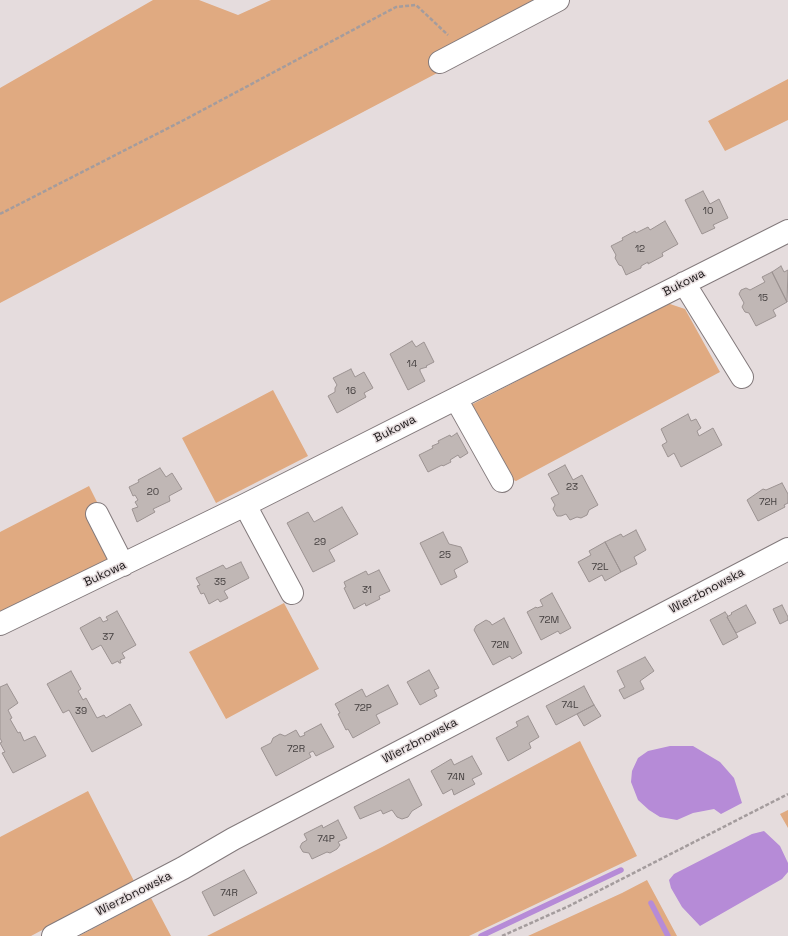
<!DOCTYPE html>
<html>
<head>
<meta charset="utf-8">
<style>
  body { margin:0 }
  canvas { display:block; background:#e5dcdd }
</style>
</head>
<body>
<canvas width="788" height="936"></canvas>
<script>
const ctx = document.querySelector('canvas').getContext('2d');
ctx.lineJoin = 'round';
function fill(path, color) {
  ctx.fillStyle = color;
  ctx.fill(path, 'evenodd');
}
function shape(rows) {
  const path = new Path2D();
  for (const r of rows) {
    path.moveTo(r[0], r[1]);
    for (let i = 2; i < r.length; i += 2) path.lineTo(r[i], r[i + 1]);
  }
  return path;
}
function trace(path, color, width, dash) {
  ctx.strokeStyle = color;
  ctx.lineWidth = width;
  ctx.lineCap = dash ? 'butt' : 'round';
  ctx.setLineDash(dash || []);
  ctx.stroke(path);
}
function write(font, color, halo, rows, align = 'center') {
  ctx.font = font + ' "Space Grotesk",sans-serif';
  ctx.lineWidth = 3;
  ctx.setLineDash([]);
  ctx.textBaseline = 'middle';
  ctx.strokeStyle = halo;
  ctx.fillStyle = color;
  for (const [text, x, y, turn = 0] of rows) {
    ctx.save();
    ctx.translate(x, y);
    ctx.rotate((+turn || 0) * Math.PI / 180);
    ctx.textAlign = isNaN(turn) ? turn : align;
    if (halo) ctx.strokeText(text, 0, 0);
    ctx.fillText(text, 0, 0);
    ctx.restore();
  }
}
const green = shape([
  [153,0,199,0,238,15,271,0,545,0,441,71,0,303,0,88],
  [788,79,788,120,725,151,708,121],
  [667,303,685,309,720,372,516,481,506,477,469,406],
  [273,390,308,456,216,503,182,438],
  [89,486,99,506,110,561,0,616,0,532],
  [284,603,319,669,226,719,189,652],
  [580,741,637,856,469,936,207,936,384,846],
  [88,791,134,881,31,936,0,936,0,837],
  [788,810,788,828,780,814],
  [647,880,677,936,528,936,622,893],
  [151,898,171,936,79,936]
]);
const water = shape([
  [670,746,693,746,720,762,734,778,742,803,721,814,714,809,693,813,677,820,660,817,649,810,638,800,631,782,632,771,638,758,648,751],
  [764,831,780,846,788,863,788,872,782,879,700,926,682,907,671,888,669,880,674,874,752,834]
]);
const stream = shape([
  [651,903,668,936],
  [481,936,621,870]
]);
const building = shape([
  [703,191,710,204,719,199,728,218,713,225,715,228,702,234,685,200,703,191],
  [665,221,678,244,662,253,663,256,648,264,648,262,641,266,641,268,626,275,622,266,619,265,615,258,616,255,611,246,623,240,622,238,635,231,636,233,648,227,650,230,665,221],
  [781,266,784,272,788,270,787,302,772,272,781,266],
  [772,272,787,302,773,310,776,316,756,326,749,313,745,312,742,307,744,303,739,294,741,290,746,288,750,290,765,282,762,277,772,272],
  [412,341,416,347,424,342,434,362,426,366,427,367,420,369,420,371,425,381,408,390,390,354,412,341],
  [351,369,355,377,364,372,373,388,364,393,366,397,337,413,328,396,335,392,335,388,337,385,333,378,351,369],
  [688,414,691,421,696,419,701,428,697,431,699,436,713,428,722,445,681,467,674,453,668,457,662,445,667,442,661,429,688,414],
  [457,433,468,453,460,458,458,455,450,460,451,462,443,466,442,465,428,472,419,455,433,448,432,446,439,443,438,441,450,435,451,437,457,433],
  [565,465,573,480,582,475,598,505,589,510,587,515,581,518,577,517,570,520,566,514,561,516,557,516,553,509,555,505,551,498,559,494,548,474,565,465],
  [160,468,166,477,172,473,182,489,169,496,170,501,153,509,155,512,137,522,132,509,138,507,135,502,138,500,135,495,133,496,129,487,139,482,138,480,160,468],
  [782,483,788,494,788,503,784,505,785,507,758,521,747,500,763,489,766,490,782,483],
  [342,507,358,534,329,550,335,561,313,572,287,523,308,512,314,522,342,507],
  [636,530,646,550,634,557,637,564,621,572,605,542,621,534,623,537,636,530],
  [443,532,449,544,461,547,468,562,454,570,457,577,441,585,420,543,443,532],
  [605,542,621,572,605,581,602,575,589,582,578,562,591,555,589,551,605,542],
  [241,562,249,578,224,591,228,598,220,602,218,599,209,604,204,593,201,594,197,586,200,585,196,578,223,565,226,569,241,562],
  [379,570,390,591,379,596,380,599,366,606,365,603,354,609,344,588,346,587,344,582,366,571,368,575,379,570],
  [552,593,571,628,560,634,558,631,541,640,527,612,536,607,537,608,543,606,540,600,552,593],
  [746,605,756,623,736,633,727,617,732,614,731,613,746,605],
  [782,605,788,617,788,620,780,624,773,609,782,605],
  [117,611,136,645,122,653,125,658,120,660,121,663,119,663,118,661,112,664,101,645,92,650,80,628,100,617,103,622,108,620,106,617,117,611],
  [725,612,728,616,727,617,738,637,723,645,710,620,725,612],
  [504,618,522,653,512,659,510,656,493,665,474,630,476,626,486,620,490,622,492,625,504,618],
  [645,657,654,671,640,681,644,689,624,699,619,690,625,687,617,671,645,657],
  [429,670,439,688,434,690,437,696,420,705,407,682,429,670],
  [71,671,81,689,78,691,83,700,86,698,97,718,104,715,106,718,130,704,142,725,92,752,69,710,63,713,47,684,71,671],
  [7,684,18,703,8,710,12,718,10,719,18,733,20,732,24,741,35,736,46,756,13,773,2,753,5,752,0,743,2,742,0,738,0,687,7,684],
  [388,685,398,704,376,715,380,723,353,738,348,729,346,730,338,714,340,713,335,704,362,689,366,697,388,685],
  [584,686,594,705,556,725,546,706,584,686],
  [594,705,601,716,584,726,577,714,594,705],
  [528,716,539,737,529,743,531,748,508,761,496,738,518,726,516,722,528,716],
  [321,724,334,747,316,756,313,751,309,753,311,757,276,776,261,748,271,743,273,738,280,734,285,736,296,730,300,737,305,735,304,733,321,724],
  [472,756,482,774,472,779,475,784,454,795,452,789,443,794,431,771,451,759,454,765,472,756],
  [409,779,422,805,412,811,408,817,402,819,397,817,392,810,383,814,381,810,360,819,354,807,409,779],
  [338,820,347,838,338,842,340,845,337,849,330,853,327,852,312,859,309,853,303,852,300,847,302,843,307,840,304,834,322,825,323,828,338,820],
  [244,870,257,893,214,916,202,892,244,870]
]);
const path = shape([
  [0,214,184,120,396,7,416,5,448,35],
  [502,936,569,906,788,794]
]);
const minor = shape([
  [440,62,558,0],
  [684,283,742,377],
  [456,399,502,481],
  [245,505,292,593],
  [97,514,123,565],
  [0,624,245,505,788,231],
  [53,936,183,868,233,839,788,549]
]);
const numberNames = [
  ["10",708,211],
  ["12",640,249],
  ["15",763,298],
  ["14",412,364],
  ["16",351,391],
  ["23",572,487],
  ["20",153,492],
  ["72H",768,502],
  ["29",320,542],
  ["25",445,555],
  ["72L",600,567],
  ["35",220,582],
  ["31",367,590],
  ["72M",549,620],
  ["37",108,637],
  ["72N",500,645],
  ["74L",570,705],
  ["72P",363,708],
  ["39",81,711],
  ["72R",296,749],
  ["74N",456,777],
  ["74P",326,839],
  ["74R",229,893]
];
const streetNames = [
  ["Bukowa",684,283,-27],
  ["Bukowa",395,429,-27],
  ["Bukowa",105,574,-25],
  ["Wierzbnowska",707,591,-28],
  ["Wierzbnowska",420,741,-28],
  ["Wierzbnowska",134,894,-27]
];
fill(green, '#e0aa81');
fill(water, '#b68bd7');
trace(stream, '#b68bd7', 5.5);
fill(building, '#c0b7b5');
trace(building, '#9c9392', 1);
trace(minor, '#837a7c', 24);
trace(path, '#a49c9d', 2.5, [4, 2]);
trace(minor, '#fff', 22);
write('10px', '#454040', null, numberNames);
write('12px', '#1c1819', '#e5dcdd', streetNames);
</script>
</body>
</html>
